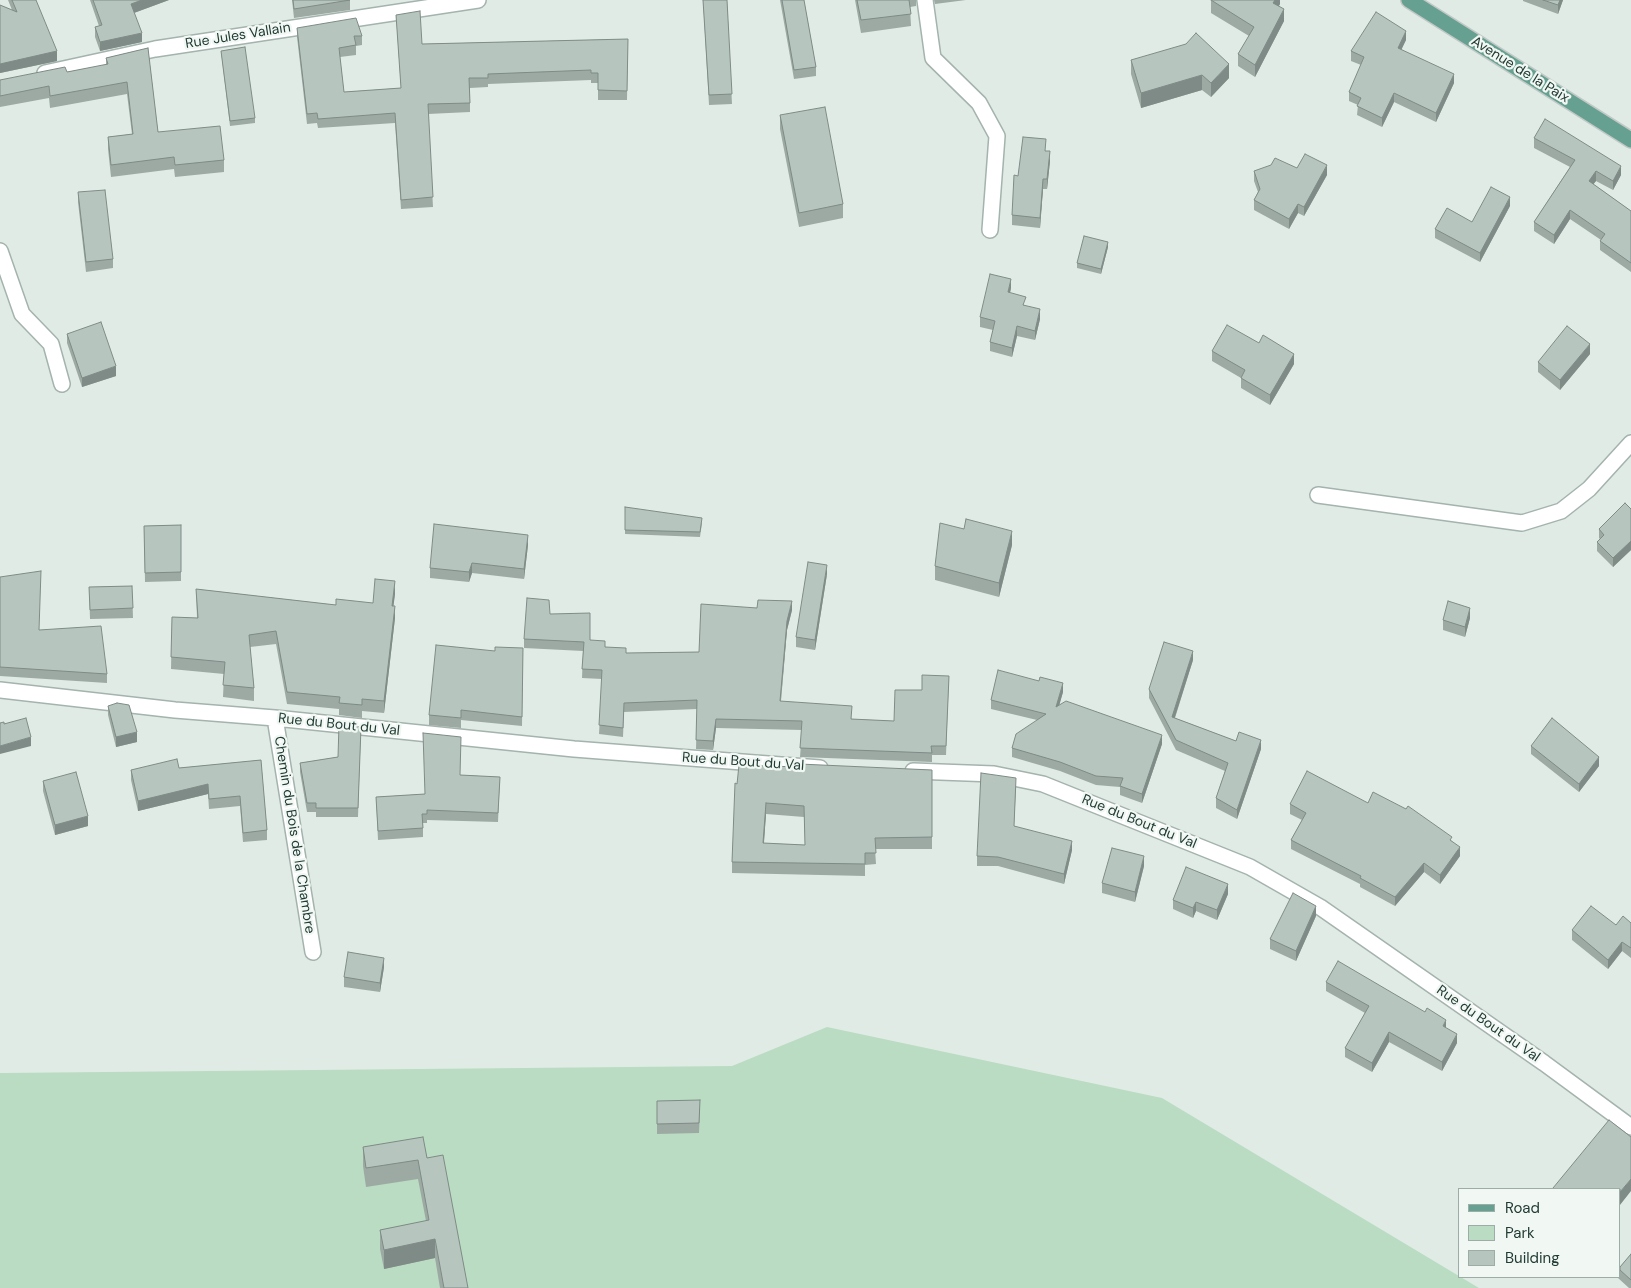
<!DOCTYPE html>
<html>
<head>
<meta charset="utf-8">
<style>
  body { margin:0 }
  #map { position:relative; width:1631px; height:1288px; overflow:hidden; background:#e1ebe6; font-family:"DM Sans",sans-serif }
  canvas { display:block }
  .legend { position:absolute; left:1458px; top:1188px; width:162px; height:90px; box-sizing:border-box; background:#f1f8f4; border:1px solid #9eaca7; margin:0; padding:6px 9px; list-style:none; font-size:15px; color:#223b34 }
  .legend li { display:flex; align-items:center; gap:10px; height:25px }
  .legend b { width:25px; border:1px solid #9eaca7 }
</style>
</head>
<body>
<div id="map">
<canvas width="1631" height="1288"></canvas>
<ul class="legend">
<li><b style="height:6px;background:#66a090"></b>Road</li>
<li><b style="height:14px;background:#badcc2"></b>Park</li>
<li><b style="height:14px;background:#b6c6bf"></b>Building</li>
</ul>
</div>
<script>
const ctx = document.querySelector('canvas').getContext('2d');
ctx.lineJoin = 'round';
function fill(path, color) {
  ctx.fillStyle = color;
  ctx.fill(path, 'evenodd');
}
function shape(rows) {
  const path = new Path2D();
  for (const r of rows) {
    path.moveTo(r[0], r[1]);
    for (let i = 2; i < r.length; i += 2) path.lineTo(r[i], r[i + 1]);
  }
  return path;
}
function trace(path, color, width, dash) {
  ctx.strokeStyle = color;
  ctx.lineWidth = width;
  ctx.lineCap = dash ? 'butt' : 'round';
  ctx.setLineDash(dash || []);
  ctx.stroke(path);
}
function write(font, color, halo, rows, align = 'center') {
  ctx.font = font + ' "DM Sans",sans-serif';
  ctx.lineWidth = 4.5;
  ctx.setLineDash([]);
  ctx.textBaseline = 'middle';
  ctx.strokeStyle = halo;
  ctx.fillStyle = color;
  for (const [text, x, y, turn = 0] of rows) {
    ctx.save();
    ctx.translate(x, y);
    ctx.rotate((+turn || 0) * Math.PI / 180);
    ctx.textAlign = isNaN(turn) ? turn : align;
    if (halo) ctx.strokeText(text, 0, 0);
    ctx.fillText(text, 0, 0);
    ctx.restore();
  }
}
const green = shape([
  [827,1027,1162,1098,1479,1288,0,1288,0,1073,732,1066]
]);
const minor = shape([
  [925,0,933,58,979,103,997,136,990,230],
  [45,73,155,49,478,0],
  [0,251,22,314,51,344,62,384],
  [1318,495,1522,523,1561,511,1589,489,1631,443],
  [0,690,175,710,275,718,574,749,820,768],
  [275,718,313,952],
  [913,771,994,774,1043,784,1250,867,1320,907,1544,1063,1631,1127]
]);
const major = shape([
  [1409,0,1631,140]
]);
const wall = shape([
  [8,0,36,0,57,61,0,73,0,5,12,10],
  [90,0,169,0,134,13,142,42,100,51,95,37,95,27,99,26],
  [292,0,350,0,350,10,294,18],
  [703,0,727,0,732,104,709,105],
  [780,0,804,0,816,67,816,76,794,79],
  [855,0,916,0,916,6,910,7,911,26,861,33],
  [934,0,966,0,935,4],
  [1280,0,1280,4,1279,6,1284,21,1255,77,1238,66,1238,54,1249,36,1211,13,1211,1],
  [1523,0,1563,0,1558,14,1523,1],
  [396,15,422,44,628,39,627,100,598,100,598,83,591,83,591,80,488,84,488,87,470,88,470,112,428,114,433,207,401,209,395,123,318,128,317,123,307,124,297,37,297,28,362,36,362,45,356,46,356,55,340,57,344,92,401,88],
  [1406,40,1401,49,1454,83,1436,122,1394,102,1382,127,1357,115,1358,105,1349,101,1349,92,1361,65,1351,61,1351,51],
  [148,48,158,132,224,160,224,172,175,177,174,169,111,177,108,149,108,137,132,134,127,94,50,108,49,98,0,107,0,80,67,72,106,65,106,58],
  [221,51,255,118,255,123,230,126],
  [1131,60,1229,78,1211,97,1202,90,1141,108,1131,74],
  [780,115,843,204,843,218,799,227,780,129],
  [1534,138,1621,175,1613,190,1596,181,1593,184,1631,211,1631,272,1600,250,1600,241,1601,240,1570,219,1554,244,1534,231,1534,222,1570,167,1534,148],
  [1046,151,1050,161,1047,189,1043,189,1040,228,1012,225,1012,215,1018,176],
  [1297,168,1327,175,1304,216,1298,213,1289,229,1254,210,1254,200,1258,192,1254,181,1254,171],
  [78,192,113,259,113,268,86,272,78,202],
  [1510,206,1480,262,1435,238,1435,229,1472,222],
  [1108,247,1101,274,1077,268,1077,263],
  [1011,288,1010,293,1040,319,1035,340,1017,336,1012,357,990,351,990,342,993,330,980,327,980,317],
  [67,334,116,376,82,387,67,343],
  [1212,351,1294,364,1270,405,1241,388,1241,378,1212,361],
  [1590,354,1560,390,1538,372,1538,362],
  [625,507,702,523,700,537,625,534],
  [1631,509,1631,550,1613,567,1597,551,1597,542,1600,539,1599,538,1599,529],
  [181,525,181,581,145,582,144,526],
  [528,545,524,579,472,573,469,582,430,578,430,568],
  [1012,545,999,597,935,580,935,566],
  [827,574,815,650,796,647,796,637],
  [0,577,39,630,107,674,107,683,0,676],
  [132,586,133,618,90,619,89,587],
  [196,589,336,605,373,603,395,594,393,606,395,618,384,713,362,711,362,718,339,715,339,709,287,704,276,644,250,647,254,688,254,701,223,697,224,674,171,669,172,617,197,618],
  [792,610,787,630,781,701,852,719,894,721,922,690,949,676,946,755,932,755,932,762,800,757,802,730,716,728,713,750,696,749,697,709,624,712,623,737,599,734,602,679,582,678,583,651,524,648,524,639,550,614,590,640,605,647,626,653,699,652],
  [1470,618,1465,637,1443,630,1443,620],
  [523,648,522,726,461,720,461,728,429,725,429,715,495,651],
  [1193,660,1175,718,1236,741,1261,749,1237,819,1216,808,1216,798,1225,771,1176,750,1149,698,1149,689],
  [1063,692,1059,705,1162,744,1142,803,1120,795,1120,787,1096,785,1060,771,1012,757,1012,748,1037,720,991,709,991,700],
  [108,706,137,742,116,747,108,715],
  [361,727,358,817,316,817,316,812,307,812,300,772,300,763,338,757],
  [1531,746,1599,766,1579,792,1531,754],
  [261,760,267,830,267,840,243,842,240,806,209,809,208,794,138,811,131,780,131,770,179,768],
  [799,767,932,770,932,849,875,849,876,864,865,865,865,876,732,873,732,862,737,784],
  [766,814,804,817,805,845,764,843],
  [460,775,500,777,498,822,427,820,427,823,423,823,423,837,378,840,376,797,425,794],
  [43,781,88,826,55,835,43,791],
  [1016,788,1014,826,1072,850,1064,884,998,866,977,866,977,856],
  [1368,803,1452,841,1460,856,1440,884,1424,872,1395,906,1360,887,1360,884,1291,849,1291,840,1302,820,1290,814,1290,804],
  [1144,866,1135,902,1102,893,1102,883],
  [1228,894,1217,920,1196,911,1193,918,1173,909,1173,900],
  [1316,916,1296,961,1270,949,1270,939],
  [1631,923,1631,958,1622,951,1608,969,1572,940,1572,930,1616,925],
  [384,967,380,992,344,987,344,977],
  [1326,982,1446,1028,1457,1043,1442,1071,1389,1042,1372,1072,1345,1057,1345,1048,1365,1013,1326,991],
  [657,1101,700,1109,699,1133,657,1134],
  [363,1147,427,1158,468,1288,440,1288,435,1258,384,1269,380,1249,380,1230,426,1221,418,1179,366,1187,363,1166],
  [1631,1254,1631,1288,1629,1288,1618,1278,1618,1277,1620,1277,1620,1267]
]);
const shadedWall = shape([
  [142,0,169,0,131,14,131,4],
  [1275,0,1280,0,1280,4,1273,15,1273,3],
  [1560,0,1563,0,1558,14,1558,5],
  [1284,9,1284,21,1255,77,1255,65],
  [1406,31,1406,40,1398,57,1398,48],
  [142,33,142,42,100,51,100,42],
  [57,51,57,61,0,73,0,64],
  [1229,64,1229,78,1211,97,1211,83],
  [1454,74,1454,83,1436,122,1436,113],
  [1202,75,1202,90,1141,108,1141,93],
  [1394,93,1394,102,1382,127,1382,118],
  [1050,151,1050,161,1047,189,1047,179],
  [1327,165,1327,175,1304,216,1304,207],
  [1621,166,1621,175,1613,190,1613,181],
  [1596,171,1596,181,1589,190,1589,181],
  [1043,179,1043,189,1040,228,1040,218],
  [1510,197,1510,206,1480,262,1480,253],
  [1298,204,1298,213,1289,229,1289,219],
  [1570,210,1570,219,1554,244,1554,235],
  [1108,242,1108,247,1101,274,1101,269],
  [1011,279,1011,288,1008,301,1008,292],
  [1040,309,1040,319,1035,340,1035,331],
  [1017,326,1017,336,1012,357,1012,348],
  [1590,344,1590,354,1560,390,1560,380],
  [1294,354,1294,364,1270,405,1270,395],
  [116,366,116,376,82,387,82,378],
  [1012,531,1012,545,999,597,999,583],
  [528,535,528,545,524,579,524,569],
  [1631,541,1631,550,1613,567,1613,558],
  [472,563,472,573,469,582,469,572],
  [827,565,827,574,815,650,815,640],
  [395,581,395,594,392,618,392,606],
  [792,601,792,610,787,630,780,710,787,621],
  [395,606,395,618,384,713,384,701],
  [1470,608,1470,618,1465,637,1465,627],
  [1193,651,1193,660,1172,726,1172,717],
  [1063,683,1063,692,1056,717,1056,707],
  [716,719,716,728,713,750,713,741],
  [137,732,137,742,116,747,116,737],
  [1162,735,1162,744,1142,803,1142,794],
  [31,737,31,746,0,754,0,746],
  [1261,740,1261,749,1237,819,1237,810],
  [1599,757,1599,766,1579,792,1579,784],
  [208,784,208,794,138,811,138,801],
  [766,803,766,814,763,854,763,843],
  [88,816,88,826,55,835,55,825],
  [1072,841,1072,850,1064,884,1064,874],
  [1460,847,1460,856,1440,884,1440,875],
  [1144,856,1144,866,1135,902,1135,892],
  [1424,863,1424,872,1395,906,1395,897],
  [1228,884,1228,894,1217,920,1217,910],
  [1196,902,1196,911,1193,918,1193,908],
  [1316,906,1316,916,1296,961,1296,951],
  [1622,942,1622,951,1608,969,1608,960],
  [384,958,384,967,380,992,380,983],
  [1446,1020,1446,1029,1443,1026],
  [1389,1032,1389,1042,1372,1072,1372,1063],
  [1457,1034,1457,1043,1442,1071,1442,1062],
  [1631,1179,1631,1191,1620,1205,1620,1192],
  [435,1239,435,1258,384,1269,384,1250]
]);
const building = shape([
  [12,0,36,0,57,51,0,64,0,5,17,12,12,0],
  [93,0,142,0,131,4,142,33,100,42,95,27,102,25,93,0],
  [293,0,350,0,294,9,293,0],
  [703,0,727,0,732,94,709,95,703,0],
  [782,0,804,0,816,67,794,70,782,0],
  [857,0,909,0,911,14,861,20,857,0],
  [1211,0,1275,0,1273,3,1284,9,1255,65,1238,54,1254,27,1211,0],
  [1543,0,1560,0,1558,5,1543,0],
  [420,11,422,44,628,39,627,91,598,90,598,73,591,73,591,70,488,74,488,78,469,78,470,103,428,104,433,197,401,200,395,113,318,119,317,113,307,114,297,28,356,18,362,36,354,36,356,45,339,48,344,92,401,88,396,15,420,11],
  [1376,12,1406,31,1398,48,1454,74,1436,113,1394,93,1382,118,1357,106,1361,98,1349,92,1364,57,1351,51,1376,12],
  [1196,33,1229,64,1211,83,1202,75,1141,93,1131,60,1186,44,1196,33],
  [245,47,255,118,230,121,221,51,245,47],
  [148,48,158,132,220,126,224,160,175,165,174,157,111,165,108,137,133,134,127,82,50,96,49,86,0,96,0,80,65,67,67,72,108,64,106,58,148,48],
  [825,107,843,204,799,213,780,115,825,107],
  [1545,119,1621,166,1613,181,1596,171,1589,181,1631,211,1631,263,1600,241,1605,234,1570,210,1554,235,1534,222,1575,160,1534,138,1545,119],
  [1023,137,1046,139,1045,151,1050,151,1047,179,1043,179,1040,218,1012,215,1014,175,1018,176,1023,137],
  [1305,154,1327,165,1304,207,1298,204,1289,219,1254,200,1260,189,1254,171,1271,165,1275,158,1297,168,1305,154],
  [1491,187,1510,197,1480,253,1435,229,1447,208,1472,222,1491,187],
  [105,190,113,259,86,262,78,192,105,190],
  [1084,236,1108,242,1101,269,1077,263,1084,236],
  [990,274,1011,279,1008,292,1026,297,1023,305,1040,309,1035,331,1017,326,1012,348,990,342,995,321,980,317,990,274],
  [101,322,116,366,82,378,67,334,101,322],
  [1227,325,1259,343,1263,335,1294,354,1270,395,1241,378,1245,370,1212,351,1227,325],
  [1567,326,1590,344,1560,380,1538,362,1567,326],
  [1625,503,1631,509,1631,541,1613,558,1597,542,1604,535,1599,529,1625,503],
  [625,507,702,518,700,532,625,530,625,507],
  [966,519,1012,531,999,583,935,566,940,523,964,529,966,519],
  [434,524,528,535,524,569,472,563,469,572,430,568,434,524],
  [181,525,181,572,145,573,144,526,181,525],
  [808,562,827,565,815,640,796,637,808,562],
  [41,571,39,630,101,626,107,674,0,667,0,577,41,571],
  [375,579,395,581,392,606,395,606,384,701,362,699,362,705,339,703,340,697,287,692,276,631,249,635,254,688,223,685,225,662,171,657,172,617,198,618,196,589,336,605,336,599,373,603,375,579],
  [132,586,133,608,90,610,89,587,132,586],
  [527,598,549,600,550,614,590,613,590,640,605,641,605,647,626,648,626,653,699,652,701,604,757,608,758,600,792,601,787,621,780,701,852,706,851,719,894,721,895,690,922,690,922,675,949,676,946,746,931,746,932,753,800,748,802,721,716,719,713,741,696,740,697,700,624,703,623,728,599,725,602,670,582,669,584,642,524,639,527,598],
  [1448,601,1470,608,1465,627,1443,620,1448,601],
  [1164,642,1193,651,1172,717,1236,741,1239,732,1261,740,1237,810,1216,798,1228,763,1176,740,1149,689,1164,642],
  [436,645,495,651,495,647,523,648,522,717,461,710,461,718,429,715,436,645],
  [998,670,1039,681,1040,677,1063,683,1056,707,1066,701,1162,735,1142,794,1120,786,1123,778,1096,776,1060,762,1012,748,1016,734,1046,714,991,700,998,670],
  [117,703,129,705,137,732,116,737,108,706,117,703],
  [26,718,31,737,0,746,0,723,4,722,4,724,26,718],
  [1552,718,1599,757,1579,784,1531,746,1552,718],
  [339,725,361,727,358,808,316,808,316,803,307,803,300,763,338,757,339,725],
  [423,733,461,737,460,775,500,777,498,813,427,810,427,814,422,814,423,828,378,831,376,797,425,794,423,733],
  [177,759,179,768,261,760,267,830,243,833,240,796,209,799,208,784,138,801,131,770,177,759],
  [799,764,932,770,932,837,875,838,876,853,865,853,865,864,732,862,735,783,737,784,739,765,799,767,799,764],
  [766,803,804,806,805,845,763,843,766,803],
  [1307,771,1368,803,1373,792,1406,809,1408,806,1452,837,1450,840,1460,847,1440,875,1424,863,1395,897,1360,878,1361,876,1291,840,1306,813,1290,804,1307,771],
  [76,772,88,816,55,825,43,781,76,772],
  [981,773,1016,778,1014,826,1072,841,1064,874,998,857,977,856,981,773],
  [1112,848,1144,856,1135,892,1102,883,1112,848],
  [1186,867,1228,884,1217,910,1196,902,1193,908,1173,900,1186,867],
  [1293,893,1316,906,1296,951,1270,939,1293,893],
  [1591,906,1616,925,1623,916,1631,923,1631,948,1622,942,1608,960,1572,930,1591,906],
  [348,952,384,958,380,983,344,977,348,952],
  [1338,961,1425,1012,1427,1008,1446,1020,1443,1026,1457,1034,1442,1062,1389,1032,1372,1063,1345,1048,1369,1006,1326,982,1338,961],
  [700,1100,699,1123,657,1124,657,1101,700,1100],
  [1609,1120,1631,1137,1631,1179,1620,1192,1620,1189,1555,1189,1553,1188,1609,1120],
  [423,1137,427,1158,443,1155,468,1288,444,1288,435,1239,384,1250,380,1230,429,1220,418,1160,366,1168,363,1147,423,1137],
  [1631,1254,1631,1280,1620,1270,1620,1267,1631,1254]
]);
const streetNames = [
  ["Rue Jules Vallain",238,36,-9],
  ["Avenue de la Paix",1520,70,32],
  ["Rue du Bout du Val",339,725,6],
  ["Rue du Bout du Val",743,762,4],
  ["Rue du Bout du Val",1139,822,22],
  ["Chemin du Bois de la Chambre",294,835,81],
  ["Rue du Bout du Val",1488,1024,35]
];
fill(green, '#badcc2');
trace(minor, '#a4b3ad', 18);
trace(major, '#c1c8c6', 18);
trace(minor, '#fff', 15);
trace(major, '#66a090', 15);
fill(wall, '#9daaa4');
fill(shadedWall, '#7f8b86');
fill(building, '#b6c6bf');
trace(building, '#7f8b86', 1);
write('14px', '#223b34', '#f1f8f4', streetNames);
</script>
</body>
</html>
